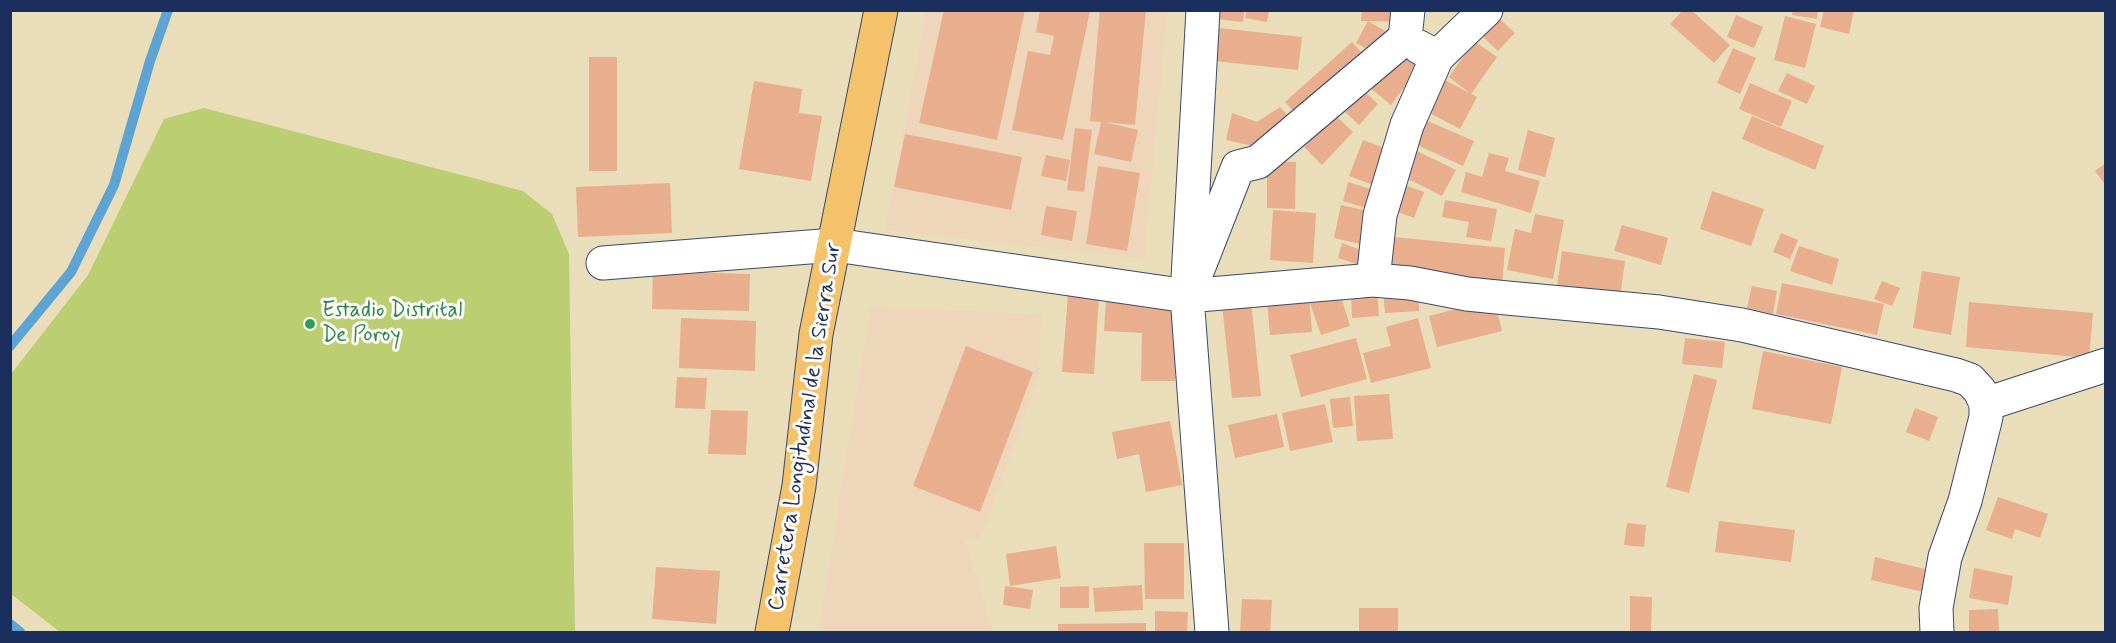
<!DOCTYPE html>
<html>
<head>
<meta charset="utf-8">
<style>
  body { margin:0 }
  #map { position:relative; width:2116px; height:643px; overflow:hidden; background:#eadeba; font-family:Mynerve,sans-serif }
  canvas { display:block }
  .frame { position:absolute; inset:0; border:12px solid #1b2f5e; pointer-events:none }
</style>
</head>
<body>
<div id="map">
<canvas width="2116" height="643"></canvas>
<div class="frame"></div>
</div>
<script>
const ctx = document.querySelector('canvas').getContext('2d');
ctx.lineJoin = 'round';
function fill(path, color) {
  ctx.fillStyle = color;
  ctx.fill(path, 'evenodd');
}
function shape(rows) {
  const path = new Path2D();
  for (const r of rows) {
    path.moveTo(r[0], r[1]);
    for (let i = 2; i < r.length; i += 2) path.lineTo(r[i], r[i + 1]);
  }
  return path;
}
function trace(path, color, width, dash) {
  ctx.strokeStyle = color;
  ctx.lineWidth = width;
  ctx.lineCap = dash ? 'butt' : 'round';
  ctx.setLineDash(dash || []);
  ctx.stroke(path);
}
function write(font, color, halo, rows, align = 'center') {
  ctx.font = font + ' Mynerve,sans-serif';
  ctx.lineWidth = 6;
  ctx.setLineDash([]);
  ctx.textBaseline = 'middle';
  ctx.strokeStyle = halo;
  ctx.fillStyle = color;
  for (const [text, x, y, turn = 0] of rows) {
    ctx.save();
    ctx.translate(x, y);
    ctx.rotate((+turn || 0) * Math.PI / 180);
    ctx.textAlign = isNaN(turn) ? turn : align;
    if (halo) ctx.strokeText(text, 0, 0);
    ctx.fillText(text, 0, 0);
    ctx.restore();
  }
}
const built = shape([
  [926,11,1168,11,1144,259,885,230],
  [870,307,1041,314,1039,376,981,539,966,541,993,632,818,632]
]);
const green = shape([
  [204,108,523,191,552,214,569,254,575,632,60,632,11,594,11,374,88,275,164,119]
]);
const stream = shape([
  [10,346,71,272,114,185,150,61,168,10],
  [10,624,20,632]
]);
const building = shape([
  [944,10,1025,10,997,140,919,123],
  [1040,10,1090,10,1063,140,1012,130,1028,51,1050,55,1054,36,1036,32],
  [1100,10,1146,10,1135,125,1104,122,1138,130,1131,162,1094,154,1101,122,1090,121],
  [1216,10,1244,10,1243,22,1215,19],
  [1247,10,1269,10,1267,22,1245,18],
  [1362,10,1400,10,1400,22,1368,21,1392,35,1380,56,1356,43,1368,21,1361,21],
  [1683,10,1691,10,1730,45,1714,63,1670,24],
  [1793,10,1818,10,1817,19,1792,15],
  [1824,10,1854,10,1849,34,1820,27],
  [1736,15,1763,27,1754,48,1727,37],
  [1785,16,1816,24,1805,68,1774,60],
  [1499,18,1515,33,1498,51,1482,36],
  [1219,28,1302,37,1298,70,1215,61],
  [1474,41,1497,57,1471,94,1449,77],
  [1352,42,1369,60,1302,121,1285,102],
  [1404,44,1424,61,1391,105,1370,88],
  [1733,48,1756,58,1740,94,1717,83],
  [589,57,617,57,617,171,589,171],
  [1787,73,1815,86,1807,104,1778,91],
  [1439,77,1477,97,1460,129,1422,109],
  [754,81,802,89,799,113,822,116,811,181,739,169],
  [1750,83,1792,101,1781,127,1739,109],
  [1359,86,1378,104,1359,125,1341,108],
  [1280,107,1296,124,1266,149,1226,140,1232,113,1257,122],
  [1335,115,1353,132,1322,165,1304,147],
  [1752,116,1824,146,1815,170,1742,139],
  [1423,119,1474,141,1463,166,1413,143],
  [1075,128,1092,130,1084,192,1067,190],
  [1528,130,1555,138,1545,177,1518,170],
  [905,134,1022,157,1011,210,894,187],
  [1363,140,1387,149,1373,185,1349,176],
  [1413,149,1456,170,1442,196,1400,175],
  [1489,153,1509,158,1505,171,1540,181,1531,213,1461,192,1466,172,1482,177],
  [1046,155,1070,160,1066,181,1041,176],
  [1267,161,1296,162,1295,209,1267,208],
  [2106,163,2106,186,2095,171],
  [1098,166,1140,173,1127,251,1086,244],
  [1348,182,1374,190,1369,209,1343,201],
  [1396,182,1424,192,1414,218,1387,208],
  [670,183,672,233,578,237,576,187],
  [1712,191,1764,209,1751,246,1700,229],
  [1445,200,1497,209,1491,241,1466,237,1469,222,1442,217],
  [1341,205,1368,211,1360,244,1334,238],
  [1046,206,1077,211,1072,241,1041,235],
  [1273,210,1316,213,1313,263,1270,260],
  [1535,214,1564,220,1553,279,1507,270,1515,229,1531,233],
  [1622,225,1668,238,1661,265,1614,251],
  [1781,233,1798,240,1790,259,1773,252],
  [1384,236,1505,248,1502,286,1381,274],
  [1342,243,1364,251,1359,265,1338,258],
  [1799,246,1839,259,1832,285,1790,271],
  [1562,251,1625,261,1620,297,1557,287],
  [653,271,750,274,749,311,652,309],
  [1922,271,1960,277,1951,335,1913,328],
  [1882,281,1900,288,1892,306,1874,299],
  [1782,283,1884,304,1877,335,1776,314],
  [1418,286,1419,311,1385,313,1383,288],
  [1752,286,1777,291,1773,314,1747,308],
  [1377,291,1379,316,1352,318,1351,293],
  [1250,292,1261,396,1232,398,1221,295],
  [1340,293,1350,326,1321,335,1310,303],
  [1068,294,1099,296,1094,374,1062,372],
  [1309,297,1312,332,1270,335,1267,301],
  [1106,298,1178,300,1175,381,1141,381,1142,333,1104,331],
  [1494,299,1502,331,1437,347,1429,316],
  [1969,302,2093,313,2089,358,1966,347],
  [681,318,756,321,755,371,679,368],
  [1418,318,1431,368,1371,383,1363,353,1391,346,1386,327],
  [1356,338,1367,379,1301,397,1290,355],
  [1685,338,1725,342,1722,368,1682,364],
  [966,346,1033,372,980,512,913,486],
  [1763,351,1842,367,1831,424,1752,409],
  [1694,374,1717,380,1689,493,1666,487],
  [677,377,707,378,705,409,675,408],
  [1389,394,1393,439,1357,441,1354,396],
  [1350,397,1353,426,1333,428,1330,399],
  [1325,404,1333,442,1290,451,1282,413],
  [1915,408,1938,417,1929,441,1906,432],
  [711,410,748,411,746,455,708,454],
  [1277,414,1284,447,1235,458,1228,425],
  [1170,421,1182,485,1146,492,1139,454,1117,459,1112,432],
  [1998,497,2048,514,2040,538,2015,529,2012,539,1986,530],
  [1719,521,1795,530,1791,562,1715,552],
  [1627,523,1646,525,1644,547,1624,545],
  [1144,543,1184,543,1184,599,1145,599],
  [1056,546,1061,578,1010,586,1006,554],
  [1875,557,1933,571,1928,593,1871,580],
  [656,567,720,571,716,624,652,619],
  [1974,568,2013,576,2008,605,1969,598],
  [1142,585,1143,610,1095,612,1093,588],
  [1005,586,1033,590,1030,609,1003,605],
  [1089,586,1089,608,1060,608,1060,587],
  [1630,596,1652,597,1651,631,1630,631],
  [1242,599,1272,600,1270,632,1240,632],
  [1359,608,1398,608,1398,632,1359,632],
  [1998,609,1999,632,1969,632,1969,610],
  [1155,611,1188,612,1187,632,1155,632],
  [1146,623,1146,632,1058,632,1058,624]
]);
const minor = shape([
  [1203,10,1187,296,1212,632],
  [1419,47,1437,57,1486,10],
  [603,263,835,245,1187,296,1373,280,1410,283,1467,294,1507,298,1659,312,1742,325,1956,375,1970,380,1980,391,1986,404,1986,417,1965,501,1945,557,1936,608,1937,632],
  [1198,269,1238,167,1258,162,1405,38,1408,10],
  [1373,280,1380,215,1407,125,1437,57],
  [1986,404,2106,365]
]);
const highway = shape([
  [772,632,799,486,816,334,881,10]
]);
const markers = [
  [310,324,6,"#2e9e5b"]
];
const leisureNames = [
  ["Estadio Distrital",322,311],
  ["De Poroy",322,336]
];
const streetNames = [
  ["Carretera Longitudinal de la Sierra Sur",806,427,-81]
];
fill(built, '#eed6bb');
fill(green, '#bbcf72');
trace(stream, '#5da3d3', 10);
fill(building, '#e8ae8e');
trace(minor, '#3a496c', 35);
trace(highway, '#3a496c', 35);
trace(minor, '#fff', 33);
trace(highway, '#f4c26a', 33);
for (const [x, y, r, color] of markers) {
  const dot = new Path2D();
  dot.arc(x, y, r, 0, 2 * Math.PI);
  ctx.fillStyle = color;
  ctx.fill(dot);
  trace(dot, '#fdfcf7', 2);
}
write('22px', '#27864d', '#fdfcf7', leisureNames, 'left');
write('22px', '#1b2f5e', '#fdfcf7', streetNames);
</script>
</body>
</html>
